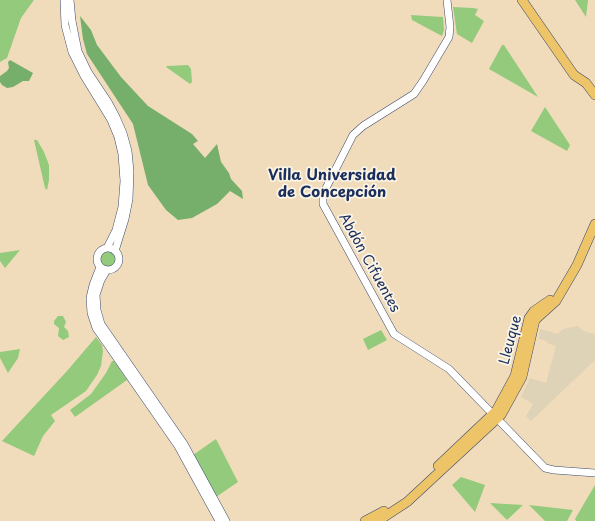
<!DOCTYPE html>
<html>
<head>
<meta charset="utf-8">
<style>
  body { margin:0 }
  canvas { display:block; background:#f0dcbb }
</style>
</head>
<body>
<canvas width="595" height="521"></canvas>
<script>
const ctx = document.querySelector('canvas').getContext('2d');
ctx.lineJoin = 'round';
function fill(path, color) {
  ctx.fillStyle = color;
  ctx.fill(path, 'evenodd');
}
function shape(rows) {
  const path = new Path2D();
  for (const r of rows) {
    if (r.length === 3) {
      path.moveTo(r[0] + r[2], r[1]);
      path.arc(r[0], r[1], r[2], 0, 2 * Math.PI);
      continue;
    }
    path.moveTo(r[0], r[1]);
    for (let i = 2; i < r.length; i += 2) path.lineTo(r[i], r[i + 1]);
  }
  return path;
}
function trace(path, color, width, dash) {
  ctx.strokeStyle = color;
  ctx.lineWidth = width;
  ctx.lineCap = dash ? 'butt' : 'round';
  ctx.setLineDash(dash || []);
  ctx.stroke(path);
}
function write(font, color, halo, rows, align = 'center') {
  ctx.font = font + ' "Playpen Sans",sans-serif';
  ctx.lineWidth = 3.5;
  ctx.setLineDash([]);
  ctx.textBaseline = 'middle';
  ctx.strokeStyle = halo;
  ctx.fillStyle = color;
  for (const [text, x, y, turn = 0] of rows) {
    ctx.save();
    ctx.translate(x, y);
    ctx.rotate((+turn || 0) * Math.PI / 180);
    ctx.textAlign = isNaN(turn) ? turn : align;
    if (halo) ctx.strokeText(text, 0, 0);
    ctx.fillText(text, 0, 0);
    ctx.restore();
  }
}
const built = shape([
  [577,326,586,332,595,334,595,360,531,421,526,416,533,404,521,397,530,378,546,383,556,346,547,343,547,341,539,339,540,329,558,334,563,329]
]);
const green = shape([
  [0,0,34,0,21,18,7,58,0,62],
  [575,0,588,0,586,17],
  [453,7,473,8,478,9,475,15,484,21,472,43,457,34],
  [411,15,443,17,444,30,442,36,412,20],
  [502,45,504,45,538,97,489,69],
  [188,65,191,69,192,82,190,84,166,67,167,66],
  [545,107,570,145,567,151,531,131],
  [34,140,37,140,44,152,49,165,49,180,47,190,45,188],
  [20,250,5,268,0,261,0,253],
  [108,259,8],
  [58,316,63,316,66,322,64,327,68,331,69,337,63,340,58,336,59,328,54,324,54,321],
  [381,330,387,340,368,350,363,339],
  [96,337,102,345,103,351,101,366,97,375,86,391,51,415,55,421,43,436,34,456,2,441,67,371],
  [20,349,18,358,8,373,0,358,0,352],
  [112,361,114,361,127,380,75,417,70,410,91,394,106,373],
  [216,439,238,482,216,497,193,455],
  [461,477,485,485,475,512,452,485],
  [595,485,595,521,576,521,575,519],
  [490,503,523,505,507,520],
  [529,505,573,510,567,521,545,521]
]);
const forest = shape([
  [80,16,91,30,97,45,121,77,148,106,192,134,198,141,193,144,205,158,217,144,221,162,229,173,231,179,242,191,243,199,230,191,217,204,192,218,178,220,166,210,148,185,133,124,87,54,83,39],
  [10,60,33,73,29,81,23,81,13,87,7,88,2,85,0,82,0,76,7,71,9,68,8,62]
]);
const minor = shape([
  [64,0,65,25,72,52,84,76,111,120,118,137,122,154,124,181,122,207,116,230,107,248],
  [70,0,72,21,78,51,88,72,108,102,116,117,123,133,128,151,130,171,129,199,125,219,115,251],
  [447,0,450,27,449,37,423,81,414,94,363,126,353,135,323,194,323,204,394,334,449,369,545,468,554,470,595,473],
  [108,259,11],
  [100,267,93,285,90,298,91,313,96,328,178,446,219,521],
  [107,270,101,280,96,295,97,310,101,324,184,444,226,521]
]);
const major = shape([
  [522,0,574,75,586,83,595,95],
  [438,466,496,411,515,376,529,318,534,311,550,300],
  [365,521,384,511],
  [378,521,407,502,501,415,522,377,535,320,556,301,577,265,595,224]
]);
const streetNames = [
  ["Abdón Cifuentes",369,263,61],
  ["Lleuque",511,340,-75]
];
const neighbourhoodNames = [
  ["Villa Universidad",332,176],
  ["de Concepción",332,193]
];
fill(built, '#ded3b6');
fill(green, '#93ca7c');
fill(forest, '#76ae6c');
trace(minor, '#3b496c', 8);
trace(major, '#3b496c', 10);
trace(minor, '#fff', 7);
trace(major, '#eec469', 9);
write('14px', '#1b2f5e', '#fcf5e5', streetNames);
write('bold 15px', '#1b2f5e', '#fcf5e5', neighbourhoodNames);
</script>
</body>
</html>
